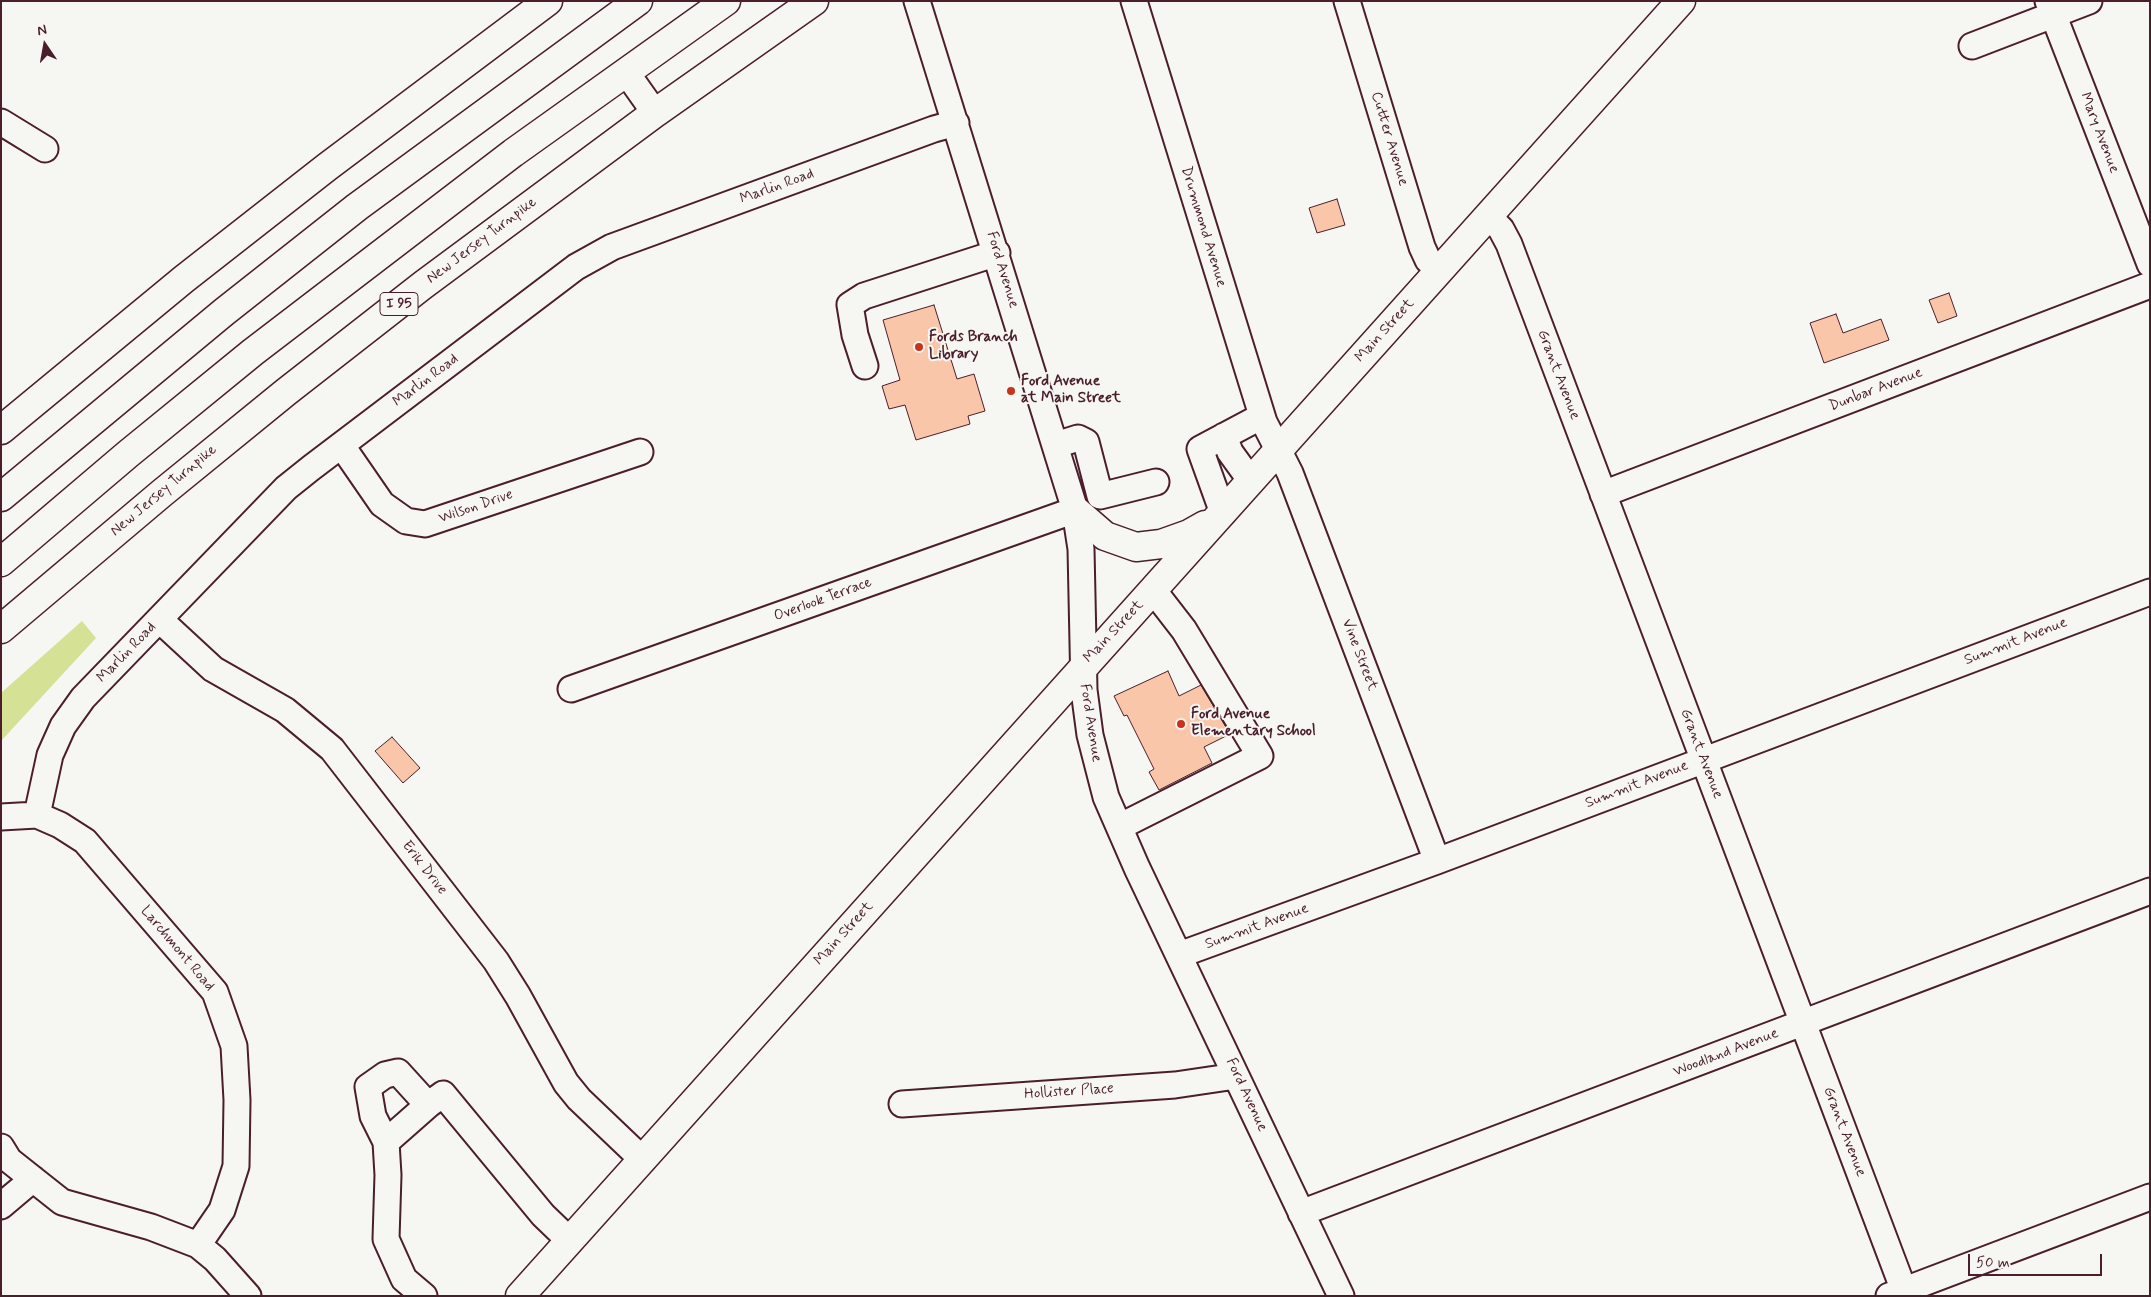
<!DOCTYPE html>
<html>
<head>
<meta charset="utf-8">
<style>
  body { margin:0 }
  #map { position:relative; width:2151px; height:1297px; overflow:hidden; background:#f6f6f2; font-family:Mynerve,sans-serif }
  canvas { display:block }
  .frame { position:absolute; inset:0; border:2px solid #4a1f2b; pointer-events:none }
  .north { position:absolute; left:20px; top:20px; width:50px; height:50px; -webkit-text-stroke:4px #f6f6f2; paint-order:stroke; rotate:348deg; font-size:14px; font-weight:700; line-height:20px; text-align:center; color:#4a1f2b }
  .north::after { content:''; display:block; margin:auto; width:18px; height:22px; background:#4a1f2b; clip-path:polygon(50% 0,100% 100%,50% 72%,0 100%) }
  .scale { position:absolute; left:1968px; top:1254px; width:134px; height:22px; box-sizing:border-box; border:2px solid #4a1f2b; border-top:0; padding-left:6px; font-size:15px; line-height:18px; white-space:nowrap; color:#4a1f2b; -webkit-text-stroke:4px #f6f6f2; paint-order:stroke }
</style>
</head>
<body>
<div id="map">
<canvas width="2151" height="1297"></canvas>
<div class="frame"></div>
<div class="north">N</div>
<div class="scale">50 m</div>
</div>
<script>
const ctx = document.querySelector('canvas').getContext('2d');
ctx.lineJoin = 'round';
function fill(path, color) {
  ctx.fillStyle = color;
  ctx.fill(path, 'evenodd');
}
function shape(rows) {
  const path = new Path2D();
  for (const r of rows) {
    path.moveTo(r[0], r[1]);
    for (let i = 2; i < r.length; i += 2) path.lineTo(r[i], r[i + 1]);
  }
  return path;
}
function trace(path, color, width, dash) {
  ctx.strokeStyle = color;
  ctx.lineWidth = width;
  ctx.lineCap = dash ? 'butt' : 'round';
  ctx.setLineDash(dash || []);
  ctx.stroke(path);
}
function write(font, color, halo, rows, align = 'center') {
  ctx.font = font + ' Mynerve,sans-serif';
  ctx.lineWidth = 4;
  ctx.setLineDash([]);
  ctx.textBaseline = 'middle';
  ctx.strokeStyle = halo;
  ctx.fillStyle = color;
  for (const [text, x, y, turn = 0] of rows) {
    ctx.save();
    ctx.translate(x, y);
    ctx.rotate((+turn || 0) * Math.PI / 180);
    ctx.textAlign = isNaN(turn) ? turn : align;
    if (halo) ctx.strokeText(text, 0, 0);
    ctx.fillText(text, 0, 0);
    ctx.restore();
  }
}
const green = shape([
  [82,621,96,638,1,741,1,693]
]);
const building = shape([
  [1337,199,1345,225,1317,233,1309,208,1337,199],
  [1949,293,1957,316,1938,323,1929,300,1949,293],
  [934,305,957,379,974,374,985,411,968,416,970,424,916,440,905,405,889,409,882,386,900,380,883,320,934,305],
  [1836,314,1843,333,1881,319,1889,340,1824,363,1810,323,1836,314],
  [1168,671,1179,696,1201,685,1230,734,1204,747,1212,763,1159,790,1149,772,1154,769,1127,715,1124,716,1114,696,1168,671],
  [392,737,420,768,403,783,375,751,392,737]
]);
const minor = shape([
  [917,1,1075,510,1081,549,1084,690,1090,735,1106,797,1137,868,1341,1296],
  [1134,1,1264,422,1290,473,1437,861],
  [1347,1,1422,247,1428,260,1439,271],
  [2048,1,2150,264],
  [1972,46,2089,1],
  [626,72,655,113],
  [1,122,45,149],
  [1488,216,1501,229,1509,244,1906,1296],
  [865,366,855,335,850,305,864,296,997,253],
  [1224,436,1230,452,1251,481],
  [1056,445,1078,438,1086,442,1100,496,1156,482],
  [342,446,382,504,406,521,425,524,640,452],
  [1603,494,2150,285],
  [1223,513,1200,449,1262,416],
  [160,620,213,669,285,710,332,749,496,961,518,996,566,1083,579,1099,643,1160],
  [571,689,1075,510],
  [37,815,50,755,63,726,83,698,286,488,311,468,576,267,612,247,934,129,956,123],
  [1,817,37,815,60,825,85,841,215,992,234,1046,237,1100,236,1166,222,1210,198,1245],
  [1119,827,1260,756,1184,630,1153,590],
  [1179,955,1437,861,2150,592],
  [902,1104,1175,1085,1236,1076],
  [386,1142,428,1105],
  [1,1147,9,1160,62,1202,151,1227,198,1245,215,1259,248,1296],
  [1,1206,33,1179],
  [1301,1213,2150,891],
  [424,1296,404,1279,386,1239,388,1175,386,1142,373,1116,368,1087,385,1075,398,1072,428,1105,443,1094,543,1215,570,1241],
  [1889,1296,2150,1197]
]);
const major = shape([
  [1075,510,1105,536,1136,547,1161,544,1189,534,1205,525],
  [520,1296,1681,1]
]);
const highway = shape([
  [1,430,184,279,327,167,548,1],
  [1,497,224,312,357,207,638,1],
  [1,562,128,454,253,352,513,153,726,1],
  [1,629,162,493,286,392,423,285,655,113,814,1]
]);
const markers = [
  [919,347,5,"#c8321e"],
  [1011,391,5,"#c8321e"],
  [1181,724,5,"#c8321e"]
];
const shields = [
  [399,304,38]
];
const shieldNames = [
  ["I 95",399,304]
];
const streetNames = [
  ["Mary Avenue",2099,133,69],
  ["Cutter Avenue",1389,139,73],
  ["Marlin Road",777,187,-20],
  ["Drummond Avenue",1203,227,73],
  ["New Jersey Turnpike",482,241,-37],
  ["Ford Avenue",1002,270,73],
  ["Main Street",1385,331,-48],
  ["Grant Avenue",1558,375,69],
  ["Marlin Road",426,381,-37],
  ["Dunbar Avenue",1876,390,-21],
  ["New Jersey Turnpike",164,491,-40],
  ["Wilson Drive",476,507,-19],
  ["Overlook Terrace",823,600,-20],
  ["Main Street",1114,632,-47],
  ["Summit Avenue",2016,642,-21],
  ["Marlin Road",127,653,-46],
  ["Vine Street",1359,655,69],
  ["Ford Avenue",1090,723,81],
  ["Grant Avenue",1701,754,69],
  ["Summit Avenue",1637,785,-21],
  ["Erik Drive",424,868,52],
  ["Summit Avenue",1257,927,-20],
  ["Main Street",844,934,-48],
  ["Larchmont Road",177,949,50],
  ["Woodland Avenue",1726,1053,-21],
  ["Hollister Place",1069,1092,-4],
  ["Ford Avenue",1246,1095,65],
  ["Grant Avenue",1844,1132,69]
];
const poiNames = [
  ["Fords Branch",929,338],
  ["Library",929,355],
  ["Ford Avenue",1021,382],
  ["at Main Street",1021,399],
  ["Ford Avenue",1191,715],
  ["Elementary School",1191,732]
];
fill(green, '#d5e194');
fill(building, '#f9c6a9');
trace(building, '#4a1f2b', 1);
trace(minor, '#4a1f2b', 29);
trace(major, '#4a1f2b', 31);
trace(highway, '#4a1f2b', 31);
trace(minor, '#f6f6f2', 25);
trace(major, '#f6f6f2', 28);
trace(highway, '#f6f6f2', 28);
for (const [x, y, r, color] of markers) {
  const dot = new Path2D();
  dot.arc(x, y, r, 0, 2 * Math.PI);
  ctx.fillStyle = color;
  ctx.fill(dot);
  trace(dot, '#f6f6f2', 2);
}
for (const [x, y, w] of shields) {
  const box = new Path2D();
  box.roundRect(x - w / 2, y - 11.5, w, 23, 4);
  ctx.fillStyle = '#f6f6f2';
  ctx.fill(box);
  trace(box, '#4a1f2b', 1);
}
write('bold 14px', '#4a1f2b', null, shieldNames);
write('15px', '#4a1f2b', '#f6f6f2', streetNames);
write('bold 15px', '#4a1f2b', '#f6f6f2', poiNames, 'left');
</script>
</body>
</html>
